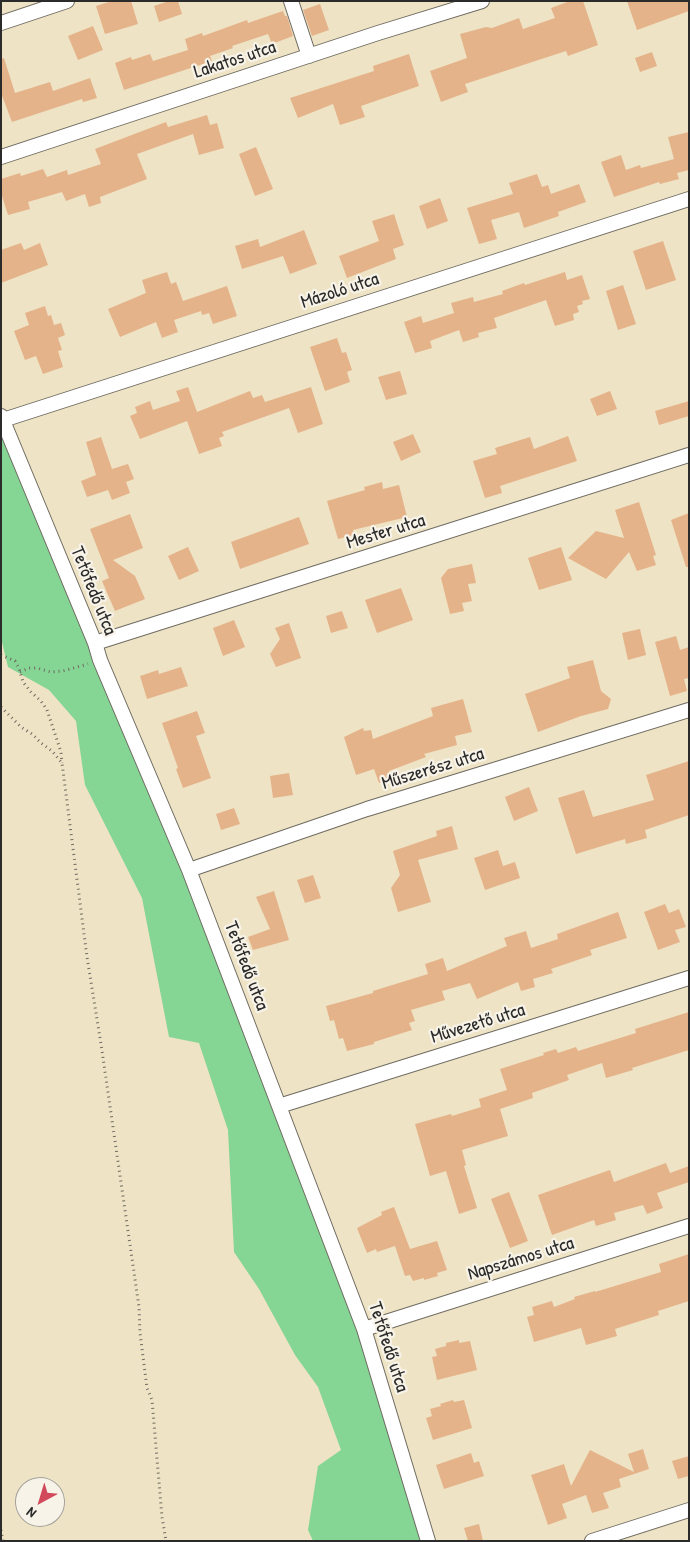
<!DOCTYPE html>
<html>
<head>
<meta charset="utf-8">
<style>
  body { margin:0 }
  #map { position:relative; width:690px; height:1542px; overflow:hidden; background:#eee3c5; font-family:"Patrick Hand",sans-serif }
  canvas { display:block }
  .frame { position:absolute; inset:0; border:2px solid #2b2b2b; pointer-events:none }
  .north { position:absolute; left:15px; top:1477px; width:50px; height:50px; box-sizing:border-box; background:#f7f3e8; border:1px solid #a5a39c; border-radius:50%; rotate:219deg; font-size:14px; font-weight:700; line-height:20px; text-align:center; color:#2b2b2b }
  .north::after { content:''; display:block; margin:auto; width:18px; height:22px; background:#d1495b; clip-path:polygon(50% 0,100% 100%,50% 72%,0 100%) }
</style>
</head>
<body>
<div id="map">
<canvas width="690" height="1542"></canvas>
<div class="frame"></div>
<div class="north">N</div>
</div>
<script>
const ctx = document.querySelector('canvas').getContext('2d');
ctx.lineJoin = 'round';
function fill(path, color) {
  ctx.fillStyle = color;
  ctx.fill(path, 'evenodd');
}
function shape(rows) {
  const path = new Path2D();
  for (const r of rows) {
    path.moveTo(r[0], r[1]);
    for (let i = 2; i < r.length; i += 2) path.lineTo(r[i], r[i + 1]);
  }
  return path;
}
function trace(path, color, width, dash) {
  ctx.strokeStyle = color;
  ctx.lineWidth = width;
  ctx.lineCap = dash ? 'butt' : 'round';
  ctx.setLineDash(dash || []);
  ctx.stroke(path);
}
function write(font, color, halo, rows, align = 'center') {
  ctx.font = font + ' "Patrick Hand",sans-serif';
  ctx.lineWidth = 4.5;
  ctx.setLineDash([]);
  ctx.textBaseline = 'middle';
  ctx.strokeStyle = halo;
  ctx.fillStyle = color;
  for (const [text, x, y, turn = 0] of rows) {
    ctx.save();
    ctx.translate(x, y);
    ctx.rotate((+turn || 0) * Math.PI / 180);
    ctx.textAlign = isNaN(turn) ? turn : align;
    if (halo) ctx.strokeText(text, 0, 0);
    ctx.fillText(text, 0, 0);
    ctx.restore();
  }
}
const green = shape([
  [1,416,364,1329,428,1541,313,1541,308,1530,318,1466,341,1450,318,1387,295,1355,259,1289,234,1252,228,1130,199,1043,169,1037,142,898,85,785,76,721,49,690,8,667,1,638]
]);
const building = shape([
  [112,1,131,1,138,24,105,34,96,6],
  [169,1,178,1,182,14,159,22,154,6],
  [570,1,583,1,598,45,568,56,566,51,465,84,468,92,441,102,430,71,467,58,460,34,486,27,492,28,519,18,523,29,555,18,551,8],
  [627,1,689,1,689,11,637,30],
  [320,4,329,30,312,36,303,10],
  [283,11,285,16,287,16,293,36,272,44,268,34,232,46,233,48,210,56,212,61,124,90,115,63,131,57,132,60,150,54,153,61,188,50,185,39,202,33,203,36,247,20,248,23],
  [93,26,103,50,78,60,68,36],
  [652,52,657,66,640,72,635,58],
  [409,54,419,86,361,106,365,117,340,125,333,104,298,118,290,98,374,71,373,66],
  [4,58,15,93,50,82,53,91,90,78,97,98,83,102,82,99,12,122,1,93,1,59],
  [207,115,210,125,217,123,224,148,199,155,193,134,137,154,147,179,100,197,101,203,89,207,85,194,66,201,62,192,28,202,30,209,8,215,1,193,1,179,20,173,21,176,43,169,47,177,67,170,68,175,101,164,95,149,166,122,168,127],
  [689,132,689,170,677,173,679,179,660,184,659,182,614,197,601,162,621,155,626,170,640,165,641,168,674,159,668,137],
  [256,147,273,189,255,196,239,154],
  [537,174,542,187,548,185,551,194,579,184,586,202,558,212,559,216,524,228,519,212,491,220,497,239,479,244,467,208,513,194,509,183],
  [440,198,448,221,427,229,419,206],
  [394,214,404,245,393,249,396,259,347,278,339,256,379,241,372,221],
  [304,230,317,264,290,274,283,256,242,269,235,246,258,239,260,247],
  [663,241,676,280,646,290,633,251],
  [21,243,24,250,40,243,48,265,1,283,1,250],
  [167,272,171,284,176,282,183,301,227,286,237,316,213,324,209,313,202,315,201,311,174,320,178,332,162,338,156,322,120,337,108,309,146,293,142,280],
  [565,272,567,280,582,275,590,299,582,301,583,304,577,306,579,312,573,314,574,320,555,326,546,300,494,318,497,328,478,333,479,337,463,342,459,330,430,341,432,348,415,353,404,322,421,316,423,323,454,313,451,303,473,297,474,302,503,294,502,291,524,283,525,285],
  [623,285,636,324,618,330,606,291],
  [45,306,48,316,51,315,54,325,61,323,65,335,58,338,62,350,58,351,63,367,43,374,36,356,25,360,14,331,29,325,25,313],
  [337,338,342,353,346,352,352,370,347,372,350,382,325,391,310,347],
  [400,371,407,394,386,400,378,377],
  [188,387,197,412,250,391,253,398,262,395,265,402,311,387,323,424,298,433,289,408,222,432,224,436,219,438,222,446,199,454,187,421,140,439,130,416,137,413,135,407,150,401,153,410,180,401,176,391],
  [610,391,617,409,597,416,590,399],
  [689,401,689,416,659,425,655,411],
  [413,434,421,452,401,461,393,442],
  [568,436,577,461,500,486,502,493,485,498,473,461,497,454,495,448,530,437,534,449],
  [101,437,112,469,128,464,134,479,126,482,130,493,112,500,108,490,87,497,81,481,96,475,86,442],
  [382,482,383,489,399,485,407,517,353,530,354,535,338,539,327,501,365,490,364,487],
  [639,502,656,555,653,556,656,565,637,571,629,552,606,579,568,558,596,531,624,538,615,510],
  [689,513,689,567,686,567,671,520],
  [130,514,143,548,113,560,135,576,145,599,115,611,102,581,109,578,90,529],
  [299,517,309,544,240,569,231,542],
  [188,547,199,571,179,580,168,556],
  [561,547,572,580,539,590,528,558],
  [472,564,476,583,468,584,472,601,462,603,464,611,450,614,441,578,448,569],
  [401,588,413,620,377,633,365,600],
  [342,611,348,628,331,633,326,616],
  [234,620,245,647,223,656,213,628],
  [289,623,301,658,276,667,270,654,280,639,275,628],
  [640,629,646,655,628,660,622,633],
  [676,636,680,650,689,647,689,678,684,679,687,691,670,696,655,642],
  [593,660,601,691,611,699,608,709,581,716,538,732,525,694,570,678,567,667],
  [181,667,188,686,147,699,140,676,158,670,159,674],
  [463,699,472,732,455,736,457,745,424,754,426,757,389,771,391,778,379,783,374,769,356,775,344,737,363,728,364,731,371,730,373,739,433,716,431,708],
  [197,711,205,733,196,736,211,778,183,788,176,769,178,768,162,723],
  [689,761,689,815,645,830,647,838,626,844,625,839,576,854,558,798,584,790,593,817,654,800,646,775],
  [289,773,293,795,273,798,270,776],
  [529,787,538,811,514,821,505,797],
  [234,808,240,824,221,830,216,814],
  [452,826,458,849,418,860,431,902,398,912,391,888,400,875,393,851,437,836,436,831],
  [498,850,503,866,515,862,520,878,485,890,474,858],
  [313,875,321,898,305,903,297,880],
  [274,891,289,940,253,950,248,937,270,929,256,897],
  [665,904,669,913,679,909,686,927,675,930,680,942,658,950,644,912],
  [618,912,627,938,590,950,592,955,551,969,553,973,533,979,535,987,521,991,518,982,477,999,470,983,442,991,445,1000,411,1010,415,1021,409,1023,412,1030,374,1042,374,1044,347,1051,343,1038,339,1039,334,1020,330,1021,326,1006,373,993,373,991,428,974,425,964,443,958,447,971,507,946,504,938,526,931,531,948,558,939,557,934],
  [689,1012,689,1050,632,1068,633,1070,606,1078,602,1063,567,1075,569,1080,532,1093,533,1098,500,1109,508,1136,462,1150,466,1165,464,1166,477,1208,459,1214,446,1171,430,1176,415,1124,451,1114,452,1116,481,1107,479,1099,507,1090,500,1069,544,1055,543,1053,556,1049,558,1053,576,1047,578,1051,636,1033,635,1029],
  [666,1163,670,1173,689,1166,689,1182,657,1193,663,1208,647,1214,643,1205,614,1213,616,1220,596,1226,594,1220,552,1235,538,1195,610,1170,614,1182],
  [509,1192,528,1241,510,1248,491,1199],
  [394,1207,410,1249,437,1241,447,1270,437,1273,438,1276,424,1280,424,1278,413,1281,410,1275,405,1276,395,1246,377,1252,376,1249,367,1253,357,1228,382,1215,381,1212],
  [689,1254,689,1301,658,1311,659,1315,615,1329,617,1336,586,1345,581,1328,534,1342,527,1317,534,1315,532,1307,552,1301,554,1307,575,1299,574,1297,595,1291,595,1292,661,1272,659,1264],
  [459,1340,459,1343,470,1341,477,1370,437,1380,432,1357,437,1356,435,1349,446,1346,446,1343],
  [453,1400,454,1402,464,1400,472,1428,433,1440,426,1418,432,1416,430,1409,441,1406,440,1404],
  [643,1449,649,1469,619,1479,621,1487,603,1493,609,1508,592,1513,586,1495,562,1504,567,1518,548,1525,531,1475,564,1464,571,1486,590,1450,634,1472,628,1454],
  [471,1453,474,1463,479,1461,484,1476,444,1489,436,1465],
  [689,1456,689,1476,678,1479,672,1461],
  [479,1524,483,1541,468,1541,464,1528]
]);
const path = shape([
  [1,655,15,661,19,668,23,682,31,692,41,701,47,710,61,752,62,763],
  [20,672,29,668,37,668,51,672,63,671,88,664],
  [1,707,21,727,32,734,41,743,52,751,62,763,87,957,101,1044,139,1307,140,1333,147,1388,152,1400,162,1517,166,1541],
  [1,1530,3,1541]
]);
const street = shape([
  [291,1,309,56],
  [1,23,67,1],
  [1,157,378,33,482,1],
  [1,416,95,643,100,660,189,870,364,1329,428,1541],
  [3,420,689,199],
  [95,643,689,455],
  [189,870,367,809,689,710],
  [279,1106,689,978],
  [364,1329,689,1226],
  [592,1541,689,1510]
]);
const streetNames = [
  ["Lakatos utca",235,60,-18],
  ["Mázoló utca",340,291,-18],
  ["Mester utca",386,532,-17],
  ["Tetőfedő utca",93,591,68],
  ["Műszerész utca",433,769,-17],
  ["Tetőfedő utca",246,966,69],
  ["Művezető utca",478,1024,-17],
  ["Napszámos utca",521,1259,-17],
  ["Tetőfedő utca",388,1347,72]
];
fill(green, '#85d595');
fill(building, '#e5b38a');
trace(street, '#6f6b61', 16);
trace(path, '#6f6b61', 3, [1, 4]);
trace(street, '#fff', 14);
write('19px', '#2b2b2b', '#f7f3e8', streetNames);
</script>
</body>
</html>
